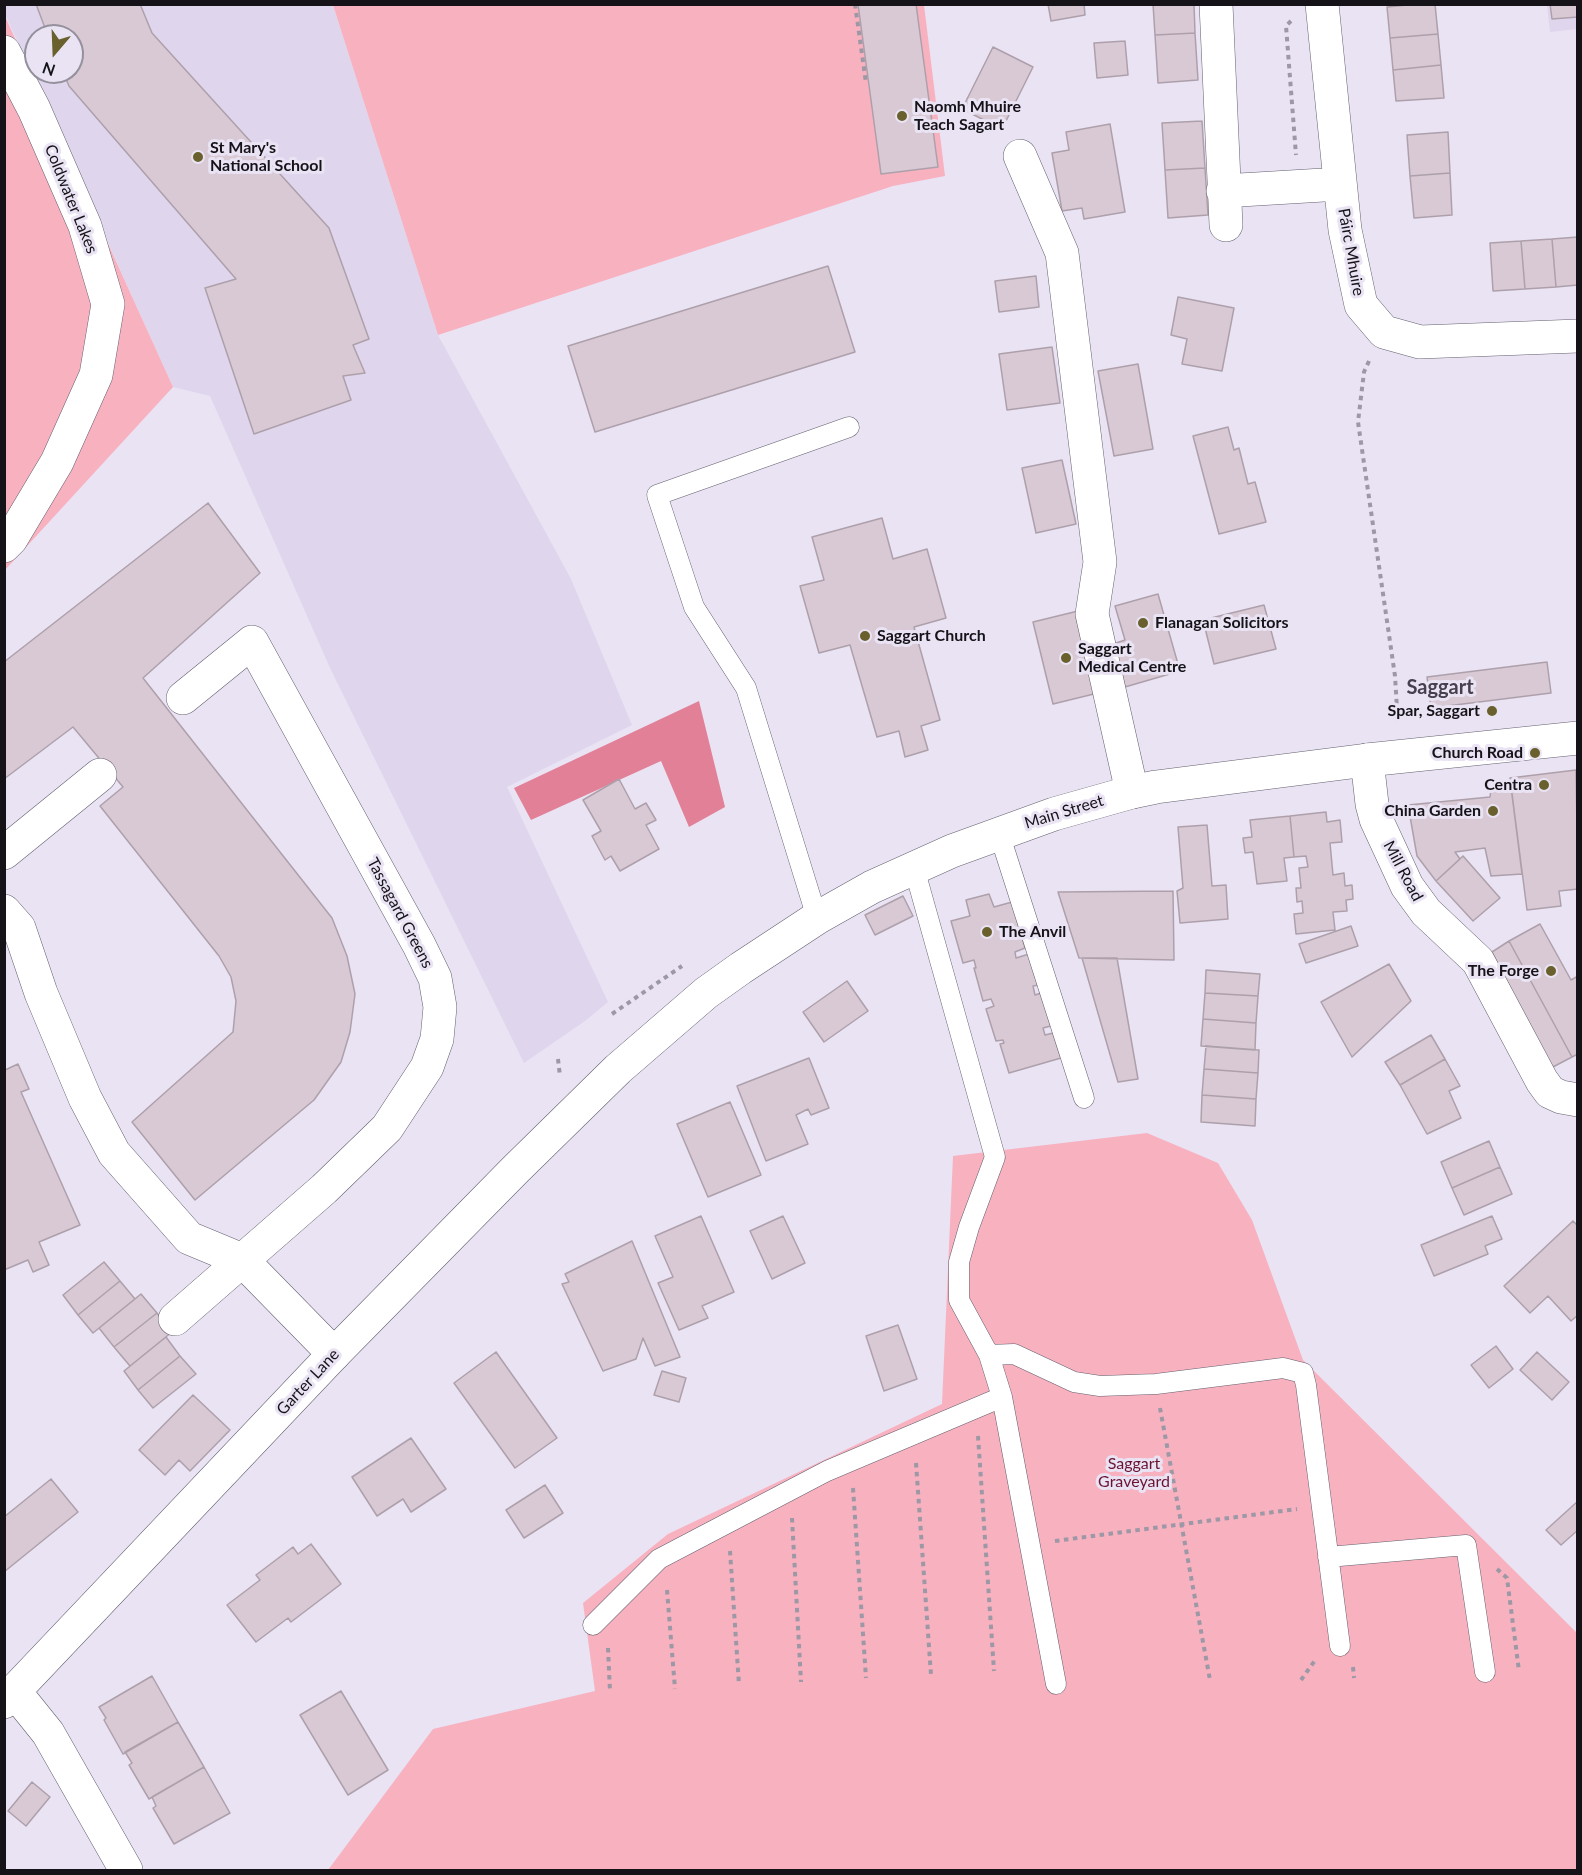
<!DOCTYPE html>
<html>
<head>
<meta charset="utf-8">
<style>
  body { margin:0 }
  #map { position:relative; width:1582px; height:1875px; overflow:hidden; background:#e9e3f4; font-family:Lato,sans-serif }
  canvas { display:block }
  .frame { position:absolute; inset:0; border:6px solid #151318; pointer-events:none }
  .north { position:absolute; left:24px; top:24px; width:60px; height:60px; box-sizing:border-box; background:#e9e3f4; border:2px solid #94909c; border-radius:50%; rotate:199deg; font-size:16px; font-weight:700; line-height:24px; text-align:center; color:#151318 }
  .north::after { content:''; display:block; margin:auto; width:21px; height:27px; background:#69602d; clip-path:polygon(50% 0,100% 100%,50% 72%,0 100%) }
</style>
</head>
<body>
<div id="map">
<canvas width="1582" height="1875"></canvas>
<div class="frame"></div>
<div class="north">N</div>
</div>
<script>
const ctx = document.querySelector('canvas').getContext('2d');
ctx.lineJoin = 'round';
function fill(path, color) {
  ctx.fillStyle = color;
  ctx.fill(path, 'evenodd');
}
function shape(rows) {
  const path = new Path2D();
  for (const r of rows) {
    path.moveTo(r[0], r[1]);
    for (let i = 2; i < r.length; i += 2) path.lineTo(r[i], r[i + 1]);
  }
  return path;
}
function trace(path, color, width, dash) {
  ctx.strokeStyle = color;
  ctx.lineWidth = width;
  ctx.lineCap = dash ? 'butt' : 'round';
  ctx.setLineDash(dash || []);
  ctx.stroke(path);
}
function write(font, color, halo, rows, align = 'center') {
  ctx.font = font + ' Lato,sans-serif';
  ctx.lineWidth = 6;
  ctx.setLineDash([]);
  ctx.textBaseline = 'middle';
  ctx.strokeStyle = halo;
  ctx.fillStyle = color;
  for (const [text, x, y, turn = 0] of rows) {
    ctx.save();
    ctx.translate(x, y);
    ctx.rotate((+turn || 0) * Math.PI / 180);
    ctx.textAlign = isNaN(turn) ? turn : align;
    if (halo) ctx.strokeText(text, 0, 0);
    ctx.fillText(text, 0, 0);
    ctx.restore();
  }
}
const built = shape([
  [4,5,333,5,438,335,571,579,632,725,507,787,608,1002,585,1021,524,1063,330,668,210,396,173,387,5,14],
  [36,36,72,36,72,72,36,72],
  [1547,5,1577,5,1577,29,1550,32]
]);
const green = shape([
  [333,5,924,5,945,176,893,186,438,335],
  [4,14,173,387,5,570,4,570],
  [1147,1133,1218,1163,1252,1220,1303,1360,1577,1633,1577,1870,328,1870,433,1729,595,1691,583,1603,668,1534,942,1404,953,1156]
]);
const forest = shape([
  [699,701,725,807,689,827,661,761,531,820,514,788]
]);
const building = shape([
  [36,4,140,4,152,33,329,228,369,339,353,345,365,373,343,376,351,400,254,434,205,288,236,279,69,86,63,72,72,72,72,36,48,36,36,4],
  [858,4,916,4,938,167,881,174,858,4],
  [1048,4,1084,4,1085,15,1051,21,1048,4],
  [1153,4,1194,4,1195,33,1155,35,1153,4],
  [1417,4,1435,4,1438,34,1390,38,1387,7,1417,4],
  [1550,4,1578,4,1578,17,1552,19,1550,4],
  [1195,33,1198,80,1158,83,1155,35,1195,33],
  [1438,34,1441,65,1393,70,1390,38,1438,34],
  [1125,41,1128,75,1097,78,1094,43,1125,41],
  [993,47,1033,67,1002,129,962,109,993,47],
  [1441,65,1444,98,1396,101,1393,70,1441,65],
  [1202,121,1205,168,1165,170,1162,123,1202,121],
  [1110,124,1125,212,1084,219,1082,208,1062,211,1052,153,1069,150,1066,132,1110,124],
  [1448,132,1450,173,1410,176,1407,135,1448,132],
  [1205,168,1208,215,1168,218,1165,170,1205,168],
  [1450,173,1452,215,1414,218,1410,176,1450,173],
  [1578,237,1578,285,1556,287,1552,239,1578,237],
  [1552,239,1556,287,1525,289,1521,241,1552,239],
  [1521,241,1525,289,1493,291,1490,243,1521,241],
  [828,266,855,352,595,432,568,346,828,266],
  [1036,276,1039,307,999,312,995,281,1036,276],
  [1178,297,1234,308,1222,371,1182,364,1187,339,1171,335,1178,297],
  [1052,347,1060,403,1007,410,999,354,1052,347],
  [1138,364,1153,449,1114,456,1098,371,1138,364],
  [1228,427,1234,450,1239,448,1248,484,1255,482,1266,522,1219,534,1193,436,1228,427],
  [1062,460,1076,524,1036,533,1022,468,1062,460],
  [208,503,260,573,143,678,332,918,347,956,355,994,350,1032,341,1062,314,1100,195,1200,132,1122,233,1032,236,1001,231,977,219,956,100,806,123,787,73,727,4,779,4,662,208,503],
  [882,518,893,559,927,549,946,618,914,627,940,720,921,726,928,750,905,757,899,731,877,737,850,645,819,653,800,586,824,580,812,537,882,518],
  [1158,594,1180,671,1125,687,1113,644,1125,640,1115,606,1158,594],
  [1264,605,1276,649,1214,664,1203,620,1264,605],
  [1078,611,1098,693,1053,704,1033,622,1078,611],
  [1547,662,1551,693,1431,708,1427,677,1547,662],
  [1576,770,1578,889,1559,891,1561,906,1527,910,1510,778,1576,770],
  [619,779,635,809,646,803,656,820,646,825,659,849,620,871,611,856,605,860,592,836,601,831,583,800,619,779],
  [1511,787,1522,874,1491,876,1485,848,1455,852,1460,859,1436,881,1417,856,1408,805,1490,797,1491,789,1511,787],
  [1326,812,1327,822,1340,820,1342,842,1330,843,1333,875,1344,873,1345,886,1352,885,1353,899,1346,900,1347,911,1333,912,1335,930,1296,934,1294,914,1303,913,1302,901,1297,902,1296,888,1301,888,1299,868,1308,867,1306,856,1294,857,1290,816,1326,812],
  [1290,816,1294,857,1284,858,1287,881,1257,884,1253,852,1245,853,1243,838,1252,837,1250,820,1290,816],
  [1207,825,1212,886,1226,885,1228,919,1180,923,1177,891,1183,888,1178,827,1207,825],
  [1463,856,1500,898,1473,921,1436,881,1463,856],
  [1173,891,1174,960,1079,958,1058,892,1173,891],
  [989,894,994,907,1012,902,1025,948,1015,952,1016,958,1029,954,1039,985,1033,986,1035,995,1041,993,1051,1026,1043,1028,1045,1035,1053,1033,1061,1058,1009,1073,1000,1044,1004,1043,1003,1040,996,1041,986,1009,994,1006,991,999,983,1001,974,968,976,968,974,960,963,963,951,921,970,916,966,900,989,894],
  [903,896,913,916,875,935,865,915,903,896],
  [1540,924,1571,980,1578,976,1578,1054,1572,1057,1509,941,1540,924],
  [1351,926,1358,946,1306,963,1299,944,1351,926],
  [1509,941,1572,1057,1551,1068,1492,952,1509,941],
  [1082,958,1117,958,1138,1079,1118,1082,1082,958],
  [1389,964,1411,1001,1352,1057,1321,1002,1389,964],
  [1206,970,1260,974,1258,996,1205,993,1206,970],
  [847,981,868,1011,824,1042,803,1012,847,981],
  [1205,993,1258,996,1256,1023,1203,1019,1205,993],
  [1203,1019,1256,1023,1255,1050,1201,1046,1203,1019],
  [1431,1035,1445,1059,1400,1085,1385,1062,1431,1035],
  [1206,1046,1259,1050,1258,1073,1204,1069,1206,1046],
  [809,1058,829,1108,811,1115,808,1109,796,1115,808,1144,766,1161,737,1086,809,1058],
  [1445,1059,1460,1086,1449,1091,1461,1118,1427,1134,1400,1085,1445,1059],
  [18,1064,29,1089,21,1092,80,1225,39,1242,49,1265,33,1272,28,1260,4,1270,4,1068,5,1070,18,1064],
  [1204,1069,1258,1073,1256,1099,1202,1095,1204,1069],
  [1202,1095,1256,1099,1255,1126,1201,1122,1202,1095],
  [730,1102,761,1175,708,1197,677,1124,730,1102],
  [1489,1141,1500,1167,1452,1188,1441,1162,1489,1141],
  [1500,1167,1512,1194,1464,1215,1452,1188,1500,1167],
  [701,1216,734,1292,702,1306,708,1318,679,1330,658,1283,673,1277,655,1236,701,1216],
  [783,1216,805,1263,772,1279,750,1231,783,1216],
  [1492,1216,1502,1239,1485,1246,1488,1254,1434,1276,1421,1245,1492,1216],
  [1573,1221,1578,1226,1578,1315,1571,1321,1548,1296,1530,1313,1504,1286,1573,1221],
  [632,1241,680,1357,655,1366,643,1338,636,1359,603,1371,562,1284,569,1282,565,1274,632,1241],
  [104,1262,120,1281,78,1315,63,1295,104,1262],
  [120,1281,135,1299,93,1333,78,1315,120,1281],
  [141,1294,157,1313,114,1347,99,1328,141,1294],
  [157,1313,172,1332,130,1366,114,1347,157,1313],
  [898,1325,917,1379,884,1391,866,1336,898,1325],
  [166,1337,180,1356,138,1390,124,1371,166,1337],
  [1496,1346,1513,1369,1489,1388,1471,1365,1496,1346],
  [496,1352,557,1438,515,1468,454,1383,496,1352],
  [1537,1352,1569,1382,1552,1400,1520,1370,1537,1352],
  [180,1356,196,1374,153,1408,138,1390,180,1356],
  [662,1371,686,1378,679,1402,654,1395,662,1371],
  [193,1395,230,1430,190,1471,179,1460,165,1475,139,1450,193,1395],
  [411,1438,446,1489,411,1512,403,1499,377,1516,352,1477,411,1438],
  [51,1479,78,1512,4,1572,4,1517,51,1479],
  [545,1485,563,1513,524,1538,506,1510,545,1485],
  [1578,1501,1578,1530,1561,1545,1546,1530,1578,1501],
  [311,1544,341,1584,291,1622,288,1618,256,1642,227,1605,260,1580,256,1575,293,1547,298,1554,311,1544],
  [152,1676,178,1722,123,1754,104,1720,106,1718,99,1707,152,1676],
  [341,1691,388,1770,348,1795,300,1715,341,1691],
  [178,1722,204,1767,149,1799,129,1765,132,1763,125,1752,178,1722],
  [204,1767,230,1813,174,1844,153,1808,156,1806,152,1797,204,1767],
  [32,1782,50,1797,26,1826,8,1811,32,1782]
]);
const path = shape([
  [855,4,866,83],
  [1291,21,1286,26,1296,155],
  [1369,361,1364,372,1358,422,1395,676,1398,725],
  [612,1014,682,966],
  [558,1059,560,1076],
  [1160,1408,1210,1680],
  [978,1436,994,1671],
  [916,1463,931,1675],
  [853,1488,866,1678],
  [792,1518,801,1682],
  [1055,1541,1297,1509],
  [730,1551,739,1685],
  [1497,1569,1507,1578,1519,1671],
  [667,1590,675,1689],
  [608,1648,610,1692],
  [1353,1667,1354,1678],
  [1301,1680,1316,1659]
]);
const service = shape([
  [999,833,1084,1098],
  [912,869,918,882,995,1157,969,1227,959,1262,959,1300,989,1355,1002,1397,1056,1684],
  [817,918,746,688,694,607,657,495,849,427],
  [989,1355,1014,1354,1074,1382,1100,1386,1156,1384,1283,1368,1303,1373,1306,1385,1340,1646],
  [1328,1557,1466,1545,1485,1672],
  [593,1625,659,1559,827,1471,1002,1397]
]);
const minor = shape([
  [1216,4,1226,225],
  [1322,4,1345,230,1361,305,1384,332,1420,342,1578,336],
  [4,52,34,109,85,226,108,304,96,375,57,462,11,539,4,546],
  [1020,156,1062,253,1100,562,1092,614,1132,792],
  [1223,191,1340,184],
  [1367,760,1372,804,1376,819,1407,886,1426,912,1478,961,1542,1081,1550,1092,1561,1097,1578,1100],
  [4,853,100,775],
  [4,911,19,928,41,993,85,1098,114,1153,189,1238,242,1260,334,1354],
  [175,1319,324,1189,387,1128,427,1067,437,1039,440,1007,435,978,419,945,252,642,183,698],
  [15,1692,48,1733,126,1870]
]);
const tertiary = shape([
  [4,1702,334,1354,515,1170,618,1069,706,993,741,968,817,918,872,887,952,851,1054,814,1132,792,1156,787,1367,760,1578,738]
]);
const markers = [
  [902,116,6,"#69602d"],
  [198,157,6,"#69602d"],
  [1143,623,6,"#69602d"],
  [865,636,6,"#69602d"],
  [1066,658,6,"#69602d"],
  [1492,711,6,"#69602d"],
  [1535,753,6,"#69602d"],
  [1544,785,6,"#69602d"],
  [1493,811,6,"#69602d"],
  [987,932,6,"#69602d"],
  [1551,971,6,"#69602d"]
];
const poiNames = [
  ["Naomh Mhuire",914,107],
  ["Teach Sagart",914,125],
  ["St Mary's",210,148],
  ["National School",210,166],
  ["Flanagan Solicitors",1155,623],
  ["Saggart Church",877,636],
  ["Saggart",1078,649],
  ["Medical Centre",1078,667],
  ["Spar, Saggart",1480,711,"right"],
  ["Church Road",1523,753,"right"],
  ["Centra",1532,785,"right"],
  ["China Garden",1481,811,"right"],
  ["The Anvil",999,932],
  ["The Forge",1539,971,"right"]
];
const streetNames = [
  ["Coldwater Lakes",71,199,68],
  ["Páirc Mhuire",1351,252,80],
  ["Main Street",1064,812,-17],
  ["Mill Road",1403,871,62],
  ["Tassagard Greens",400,913,62],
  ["Garter Lane",308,1382,-47]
];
const parkNames = [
  ["Saggart",1134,1464],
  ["Graveyard",1134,1482]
];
const quarterNames = [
  ["Saggart",1440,688]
];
fill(built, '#dfd6ee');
fill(green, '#f8b1bf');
fill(forest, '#e18097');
fill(building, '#d8c9d4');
trace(building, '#aea0ab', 1.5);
trace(service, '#65606e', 21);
trace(minor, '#65606e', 34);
trace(tertiary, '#65606e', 34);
trace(path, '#9d98a5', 4, [4.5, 4.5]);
trace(service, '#fff', 20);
trace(minor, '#fff', 33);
trace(tertiary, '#fff', 33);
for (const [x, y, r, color] of markers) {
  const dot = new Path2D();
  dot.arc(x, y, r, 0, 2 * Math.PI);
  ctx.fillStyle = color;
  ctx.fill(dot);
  trace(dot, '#e9e3f4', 2);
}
write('bold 16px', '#151318', '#e9e3f4', poiNames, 'left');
write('16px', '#151318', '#e9e3f4', streetNames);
write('16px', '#6a1331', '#e9e3f4', parkNames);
write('bold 20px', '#46404e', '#e9e3f4', quarterNames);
</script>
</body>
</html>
